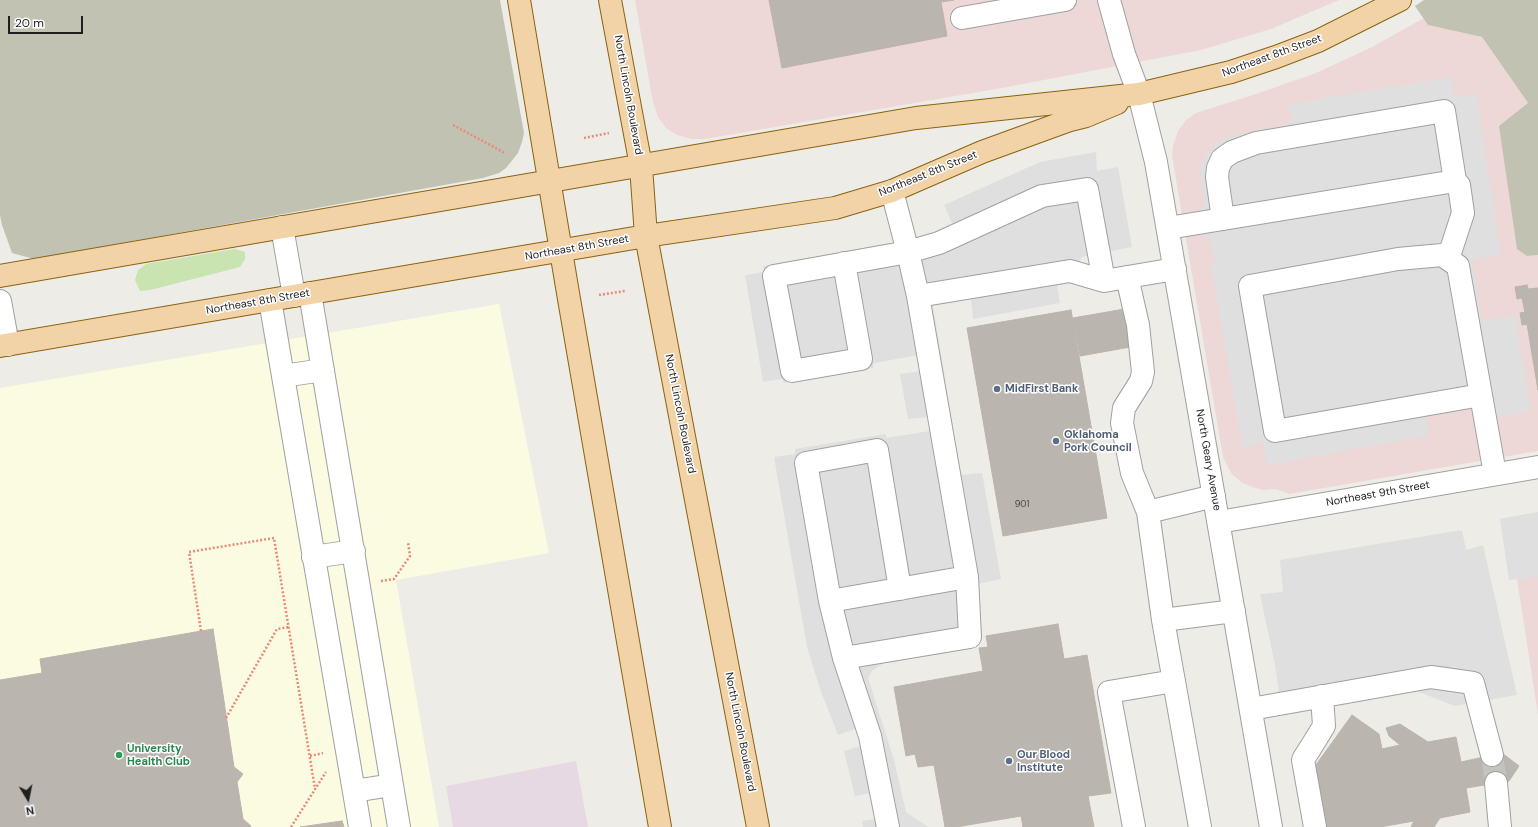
<!DOCTYPE html>
<html>
<head>
<meta charset="utf-8">
<style>
  body { margin:0 }
  #map { position:relative; width:1538px; height:827px; overflow:hidden; background:#eeece6; font-family:"DM Sans",sans-serif }
  canvas { display:block }
  .north { position:absolute; left:8px; top:779px; width:40px; height:40px; -webkit-text-stroke:3px #fff; paint-order:stroke; rotate:170deg; font-size:11px; font-weight:700; line-height:16px; text-align:center; color:#1f1f1f }
  .north::after { content:''; display:block; margin:auto; width:14px; height:18px; background:#1f1f1f; clip-path:polygon(50% 0,100% 100%,50% 72%,0 100%) }
  .scale { position:absolute; left:8px; top:16px; width:75px; height:18px; box-sizing:border-box; border:2px solid #1f1f1f; border-top:0; padding-left:5px; font-size:12px; line-height:14px; white-space:nowrap; color:#1f1f1f; -webkit-text-stroke:3px #fff; paint-order:stroke }
</style>
</head>
<body>
<div id="map">
<canvas width="1538" height="827"></canvas>
<div class="north">N</div>
<div class="scale">20 m</div>
</div>
<script>
const ctx = document.querySelector('canvas').getContext('2d');
ctx.lineJoin = 'round';
function fill(path, color) {
  ctx.fillStyle = color;
  ctx.fill(path, 'evenodd');
}
function shape(rows) {
  const path = new Path2D();
  for (const r of rows) {
    path.moveTo(r[0], r[1]);
    for (let i = 2; i < r.length; i += 2) path.lineTo(r[i], r[i + 1]);
  }
  return path;
}
function trace(path, color, width, dash) {
  ctx.strokeStyle = color;
  ctx.lineWidth = width;
  ctx.lineCap = dash ? 'butt' : 'round';
  ctx.setLineDash(dash || []);
  ctx.stroke(path);
}
function write(font, color, halo, rows, align = 'center') {
  ctx.font = font + ' "DM Sans",sans-serif';
  ctx.lineWidth = 3;
  ctx.setLineDash([]);
  ctx.textBaseline = 'middle';
  ctx.strokeStyle = halo;
  ctx.fillStyle = color;
  for (const [text, x, y, turn = 0] of rows) {
    ctx.save();
    ctx.translate(x, y);
    ctx.rotate((+turn || 0) * Math.PI / 180);
    ctx.textAlign = isNaN(turn) ? turn : align;
    if (halo) ctx.strokeText(text, 0, 0);
    ctx.fillText(text, 0, 0);
    ctx.restore();
  }
}
const commercial = shape([
  [635,0,1339,0,1271,29,1201,50,1002,88,705,139,692,139,677,135,666,128,658,117,653,103],
  [1424,18,1429,25,1482,37,1528,103,1527,256,1538,255,1538,451,1289,494,1275,489,1263,490,1252,487,1241,482,1231,473,1223,457,1172,156,1173,146,1178,131,1186,120,1196,113,1259,93,1316,73,1372,47],
  [1538,512,1538,715,1517,579,1500,519]
]);
const industrial = shape([
  [576,761,588,827,453,827,446,786]
]);
const education = shape([
  [499,304,549,553,396,580,439,827,0,827,0,388]
]);
const construction = shape([
  [0,0,500,0,524,133,522,142,518,153,506,168,499,173,483,178,34,259,12,253,2,225,0,215],
  [1424,0,1538,0,1538,255,1527,256,1517,249,1499,126,1528,103,1482,37,1428,25,1415,6]
]);
const grass = shape([
  [235,249,245,252,245,259,240,267,150,290,140,291,135,280,138,270,146,264]
]);
const parking = shape([
  [1451,77,1454,97,1476,93,1501,255,1472,260,1482,321,1515,315,1531,411,1474,422,1470,405,1425,413,1429,435,1267,465,1263,443,1242,447,1211,266,1216,262,1209,239,1203,236,1199,210,1203,208,1205,205,1200,172,1201,165,1207,153,1214,145,1230,135,1289,124,1291,120,1288,104],
  [1096,152,1097,171,1118,167,1132,247,1082,257,1068,283,1057,284,1060,303,973,319,971,299,933,306,961,475,982,473,1001,579,977,584,980,641,890,659,873,670,868,678,894,760,906,812,928,827,863,827,862,821,880,818,876,792,855,796,844,751,864,745,858,728,838,735,820,689,807,647,774,457,795,454,795,449,886,434,886,438,930,431,928,417,908,419,900,374,921,371,919,355,874,363,873,368,784,383,782,379,763,382,745,275,764,272,763,266,925,237,953,226,944,205,1040,162],
  [1538,512,1538,577,1509,580,1500,519],
  [1462,530,1466,550,1483,545,1517,695,1455,706,1414,690,1282,713,1275,665,1260,594,1283,592,1280,560]
]);
const building = shape([
  [769,0,954,0,941,2,947,36,782,68,769,0],
  [1527,285,1528,289,1538,288,1538,390,1527,324,1522,325,1520,313,1525,312,1522,298,1517,299,1515,287,1527,285],
  [1130,308,1136,346,1080,356,1073,318,1130,308],
  [1071,310,1107,518,1003,536,967,328,1071,310],
  [1058,624,1064,659,1087,655,1111,793,1088,796,1094,827,1023,827,1021,816,956,827,945,827,934,765,918,767,915,754,906,756,894,687,983,671,979,648,988,647,986,636,1058,624],
  [213,629,234,767,243,774,237,782,243,819,251,826,250,827,0,827,0,680,42,673,40,659,213,629],
  [1352,715,1379,734,1382,749,1400,745,1389,736,1386,728,1400,724,1428,742,1456,737,1461,762,1502,753,1519,766,1509,781,1466,788,1470,812,1440,818,1434,827,1411,827,1414,821,1380,827,1323,827,1313,769,1352,715],
  [342,821,344,827,300,827,342,821]
]);
const minorTunnel = shape([
  [1492,755,1496,783]
]);
const path = shape([
  [453,125,505,153],
  [584,138,609,133],
  [599,295,625,291],
  [381,581,394,579,410,556,408,542],
  [201,631,189,552,274,538,315,789],
  [226,718,277,629,289,627],
  [310,756,323,753],
  [291,827,326,772]
]);
const minor = shape([
  [1109,0,1124,54,1139,94,1156,162,1271,827],
  [962,18,1065,0],
  [1223,219,1217,177,1218,168,1222,159,1232,152,1256,143,1444,111,1455,181],
  [282,227,294,296],
  [1168,228,1455,181,1459,185,1463,213,1448,259],
  [844,263,861,359,792,371,774,276,908,252,939,243,1042,196,1087,189,1104,281],
  [1127,277,1138,325,1143,372,1141,381,1124,408,1122,423,1132,473,1148,512],
  [310,293,399,827],
  [918,296,1070,271,1104,281,1175,269],
  [270,300,360,827],
  [0,301,8,345],
  [283,376,323,370],
  [1481,395,1275,431,1250,286,1398,259,1442,255,1458,266,1495,474],
  [1214,496,1148,512,1163,620,1234,611],
  [1219,522,1538,467],
  [313,557,354,551],
  [830,601,806,463,877,450,900,589],
  [1163,620,1200,827],
  [844,658,970,637,967,577],
  [1251,709,1431,677,1473,683,1492,755],
  [1496,783,1500,827],
  [354,791,392,785],
  [888,827,870,736,844,658,830,601,967,577,918,296,908,252,892,191],
  [1134,827,1109,692,1174,681],
  [1315,827,1303,760,1304,758,1311,747,1324,726,1322,696]
]);
const major = shape([
  [519,0,569,299,660,827],
  [610,0,641,166,646,236,758,827],
  [0,276,916,118,1139,94,1231,72,1276,57,1318,41,1400,0],
  [0,346,646,236,835,208,892,191,982,152,1070,120,1086,116,1117,103]
]);
const markers = [
  [997,389,4,"#5c6f8a"],
  [1056,441,4,"#5c6f8a"],
  [119,755,4,"#2e9e5b"],
  [1009,761,4,"#5c6f8a"]
];
const numberNames = [
  ["901",1022,505]
];
const streetNames = [
  ["Northeast 8th Street",1272,56,-20],
  ["North Lincoln Boulevard",628,95,80],
  ["Northeast 8th Street",928,174,-22],
  ["Northeast 8th Street",577,248,-10],
  ["Northeast 8th Street",258,302,-10],
  ["North Lincoln Boulevard",680,414,79],
  ["North Geary Avenue",1208,460,80],
  ["Northeast 9th Street",1378,494,-10],
  ["North Lincoln Boulevard",740,732,79]
];
const serviceNames = [
  ["MidFirst Bank",1005,389],
  ["Oklahoma",1064,435],
  ["Pork Council",1064,448],
  ["Our Blood",1017,755],
  ["Institute",1017,768]
];
const leisureNames = [
  ["University",127,749],
  ["Health Club",127,762]
];
fill(commercial, '#edd8d7');
fill(industrial, '#e7d9e4');
fill(education, '#fbfbe2');
fill(construction, '#c2c2b2');
fill(grass, '#c9e3b1');
fill(parking, '#dfdfdf');
fill(building, '#bbb5af');
trace(building, '#beb3aa', 1);
trace(minorTunnel, '#c5c3be', 22, [22, 11]);
trace(minor, '#a0a0a0', 24);
trace(major, '#896311', 24);
trace(path, '#ea897b', 2.5, [2, 2]);
trace(minor, '#fff', 22);
trace(major, '#f2d3a8', 22);
for (const [x, y, r, color] of markers) {
  const dot = new Path2D();
  dot.arc(x, y, r, 0, 2 * Math.PI);
  ctx.fillStyle = color;
  ctx.fill(dot);
  trace(dot, '#fff', 1.5);
}
write('9px', '#464443', null, numberNames);
write('11px', '#1f1f1f', '#fff', streetNames);
write('bold 11px', '#4e5e75', '#fff', serviceNames, 'left');
write('bold 11px', '#27864d', '#fff', leisureNames, 'left');
</script>
</body>
</html>
